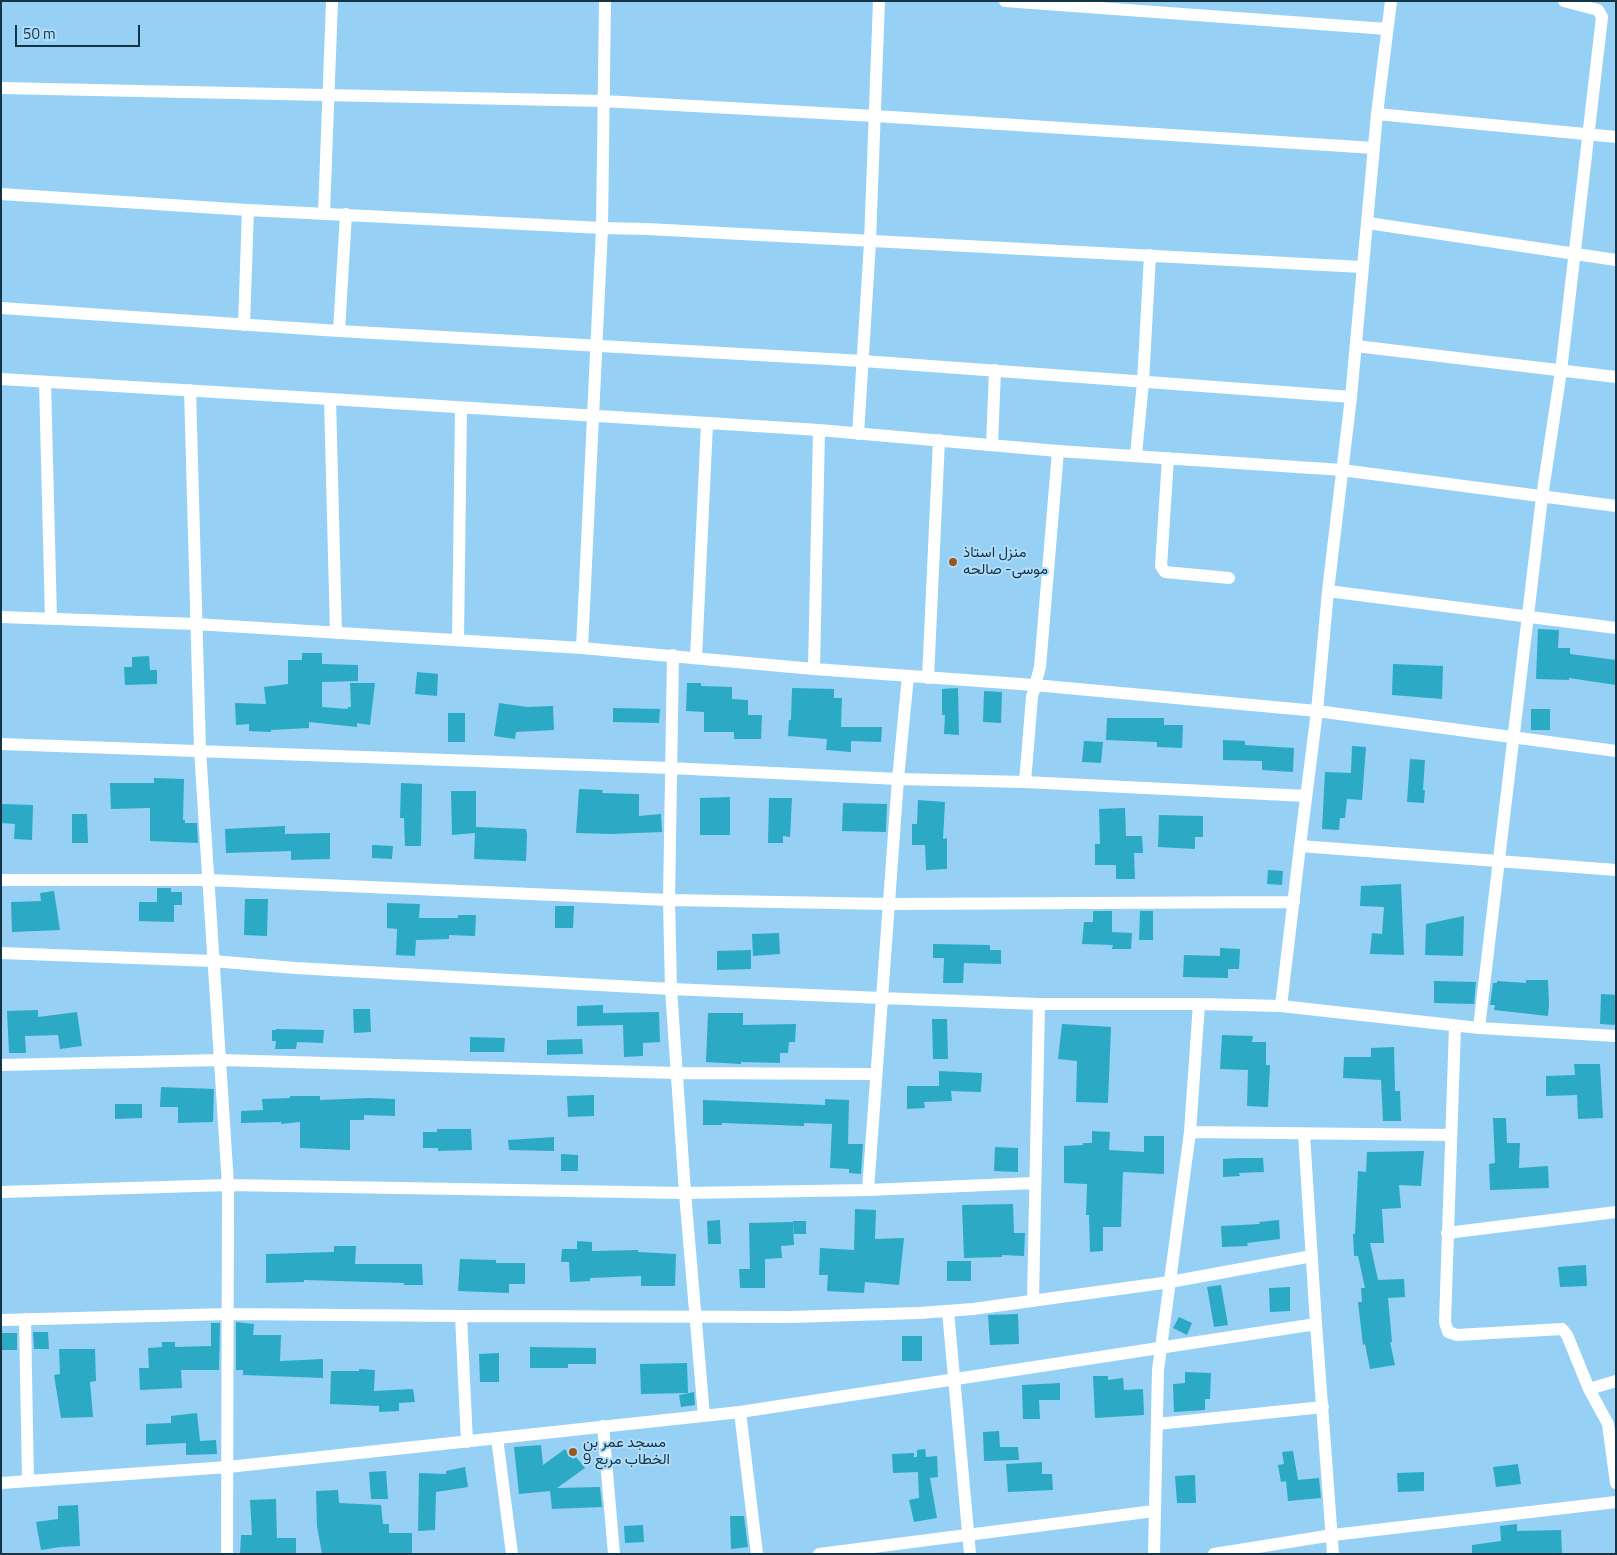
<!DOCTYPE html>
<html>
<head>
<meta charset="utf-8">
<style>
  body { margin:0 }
  #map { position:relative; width:1617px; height:1555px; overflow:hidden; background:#96d1f5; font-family:"Titillium Web",sans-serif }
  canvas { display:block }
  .frame { position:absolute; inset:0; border:2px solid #143446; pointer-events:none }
  .scale { position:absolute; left:15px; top:25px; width:125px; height:22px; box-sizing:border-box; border:2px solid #143446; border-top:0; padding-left:6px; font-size:15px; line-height:18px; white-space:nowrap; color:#143446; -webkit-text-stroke:4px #b1dcf7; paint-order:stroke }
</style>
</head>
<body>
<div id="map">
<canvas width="1617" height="1555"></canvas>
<div class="frame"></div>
<div class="scale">50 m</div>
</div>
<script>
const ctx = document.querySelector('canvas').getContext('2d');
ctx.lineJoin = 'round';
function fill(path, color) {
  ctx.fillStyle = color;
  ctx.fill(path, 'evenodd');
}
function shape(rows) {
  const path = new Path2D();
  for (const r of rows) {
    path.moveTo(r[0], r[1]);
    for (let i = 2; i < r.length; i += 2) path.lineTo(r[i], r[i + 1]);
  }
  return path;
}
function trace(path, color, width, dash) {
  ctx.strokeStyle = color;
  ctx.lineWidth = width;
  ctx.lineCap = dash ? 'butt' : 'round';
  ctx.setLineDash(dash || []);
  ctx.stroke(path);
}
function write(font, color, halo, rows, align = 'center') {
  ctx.font = font + ' "Titillium Web",Vazirmatn,sans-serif';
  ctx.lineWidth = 4;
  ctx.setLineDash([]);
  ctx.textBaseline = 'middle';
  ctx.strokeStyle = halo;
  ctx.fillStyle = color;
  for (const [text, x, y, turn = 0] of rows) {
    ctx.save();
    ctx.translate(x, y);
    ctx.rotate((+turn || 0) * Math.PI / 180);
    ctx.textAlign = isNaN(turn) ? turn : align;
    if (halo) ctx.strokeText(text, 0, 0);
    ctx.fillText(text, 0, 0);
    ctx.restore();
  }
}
const building = shape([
  [1538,629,1559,630,1558,648,1570,648,1570,654,1616,660,1616,685,1569,678,1569,680,1536,679],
  [302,653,322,653,322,664,358,665,358,681,322,682,322,707,348,709,348,707,351,707,350,683,375,683,370,725,357,723,357,727,309,722,309,728,271,730,271,732,249,731,249,724,236,725,235,703,266,704,264,687,288,684,288,660,302,660],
  [149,656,150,670,157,670,157,684,125,685,124,667,132,667,132,657],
  [1393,664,1443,666,1442,699,1392,695],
  [417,672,438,674,437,696,415,694],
  [687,683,701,683,701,686,732,687,732,699,748,700,748,715,762,715,761,739,734,739,734,732,704,732,704,712,686,711],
  [792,688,834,689,834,698,842,698,841,727,882,727,881,742,851,741,851,752,826,750,827,739,788,736,789,720,791,720],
  [958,688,959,735,944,734,945,715,942,715,942,689],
  [984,691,1002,692,1001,723,983,722],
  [499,703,527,707,553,706,554,730,516,732,515,739,494,736],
  [613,708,660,709,659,723,613,722],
  [1531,709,1550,709,1550,730,1531,730],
  [448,713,465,713,465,742,448,742],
  [1107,718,1164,718,1164,725,1183,725,1182,748,1157,747,1157,742,1106,740],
  [1223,740,1245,741,1245,745,1294,748,1293,772,1262,770,1262,761,1223,760],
  [1084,741,1103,742,1101,763,1082,762],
  [1352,746,1366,747,1362,800,1347,799,1345,818,1340,818,1339,830,1322,829,1325,772,1351,773],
  [1410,759,1425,760,1423,790,1425,790,1424,803,1407,802],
  [154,778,184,779,183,820,185,820,185,823,197,823,198,843,150,841,150,808,111,809,110,783,154,783],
  [401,783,422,784,421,846,405,846,404,818,400,818],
  [579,789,603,790,602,793,639,794,639,816,661,814,662,832,611,834,576,833],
  [451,791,476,791,476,827,526,829,527,835,526,861,474,859,475,833,452,835],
  [730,797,730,835,700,835,700,798],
  [769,798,792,798,790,837,783,836,783,843,768,843],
  [918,800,945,802,943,839,947,838,947,869,926,870,925,845,912,845,912,824,917,824],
  [843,803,887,804,886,832,842,831],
  [1,804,33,805,32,840,14,839,15,824,1,823],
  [1125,808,1126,836,1142,836,1143,853,1134,853,1135,879,1116,879,1116,865,1095,865,1095,844,1100,844,1099,809],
  [72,814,87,814,88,843,72,843],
  [1159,815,1203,816,1203,837,1195,837,1195,849,1158,847],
  [285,826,285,834,330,833,330,859,291,860,291,851,226,853,225,829],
  [372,845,393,846,392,859,372,858],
  [1268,870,1283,871,1282,885,1267,884],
  [1401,884,1404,955,1370,954,1372,933,1382,934,1384,907,1360,906,1361,886],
  [157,888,171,888,171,892,182,892,182,905,174,905,174,922,139,921,139,902,157,902],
  [54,891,60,930,12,932,11,902,41,901,40,893],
  [245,899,268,899,267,936,244,935],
  [387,903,420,904,419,918,458,918,458,915,476,915,475,936,449,935,449,939,416,940,415,956,396,955,397,929,387,928],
  [555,906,574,906,573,928,555,928],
  [1093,911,1112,911,1112,932,1132,933,1131,949,1112,949,1113,945,1082,944,1084,922,1093,922],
  [1140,911,1153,911,1153,940,1139,940],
  [1464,916,1463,956,1425,955,1426,924],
  [779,933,780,954,753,956,752,934],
  [933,944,990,945,990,950,1001,950,1001,964,964,963,963,983,943,983,944,958,933,958],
  [1220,948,1240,949,1239,969,1228,969,1228,978,1183,977,1184,955,1220,956],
  [751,950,751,969,717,970,717,951],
  [1526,980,1548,980,1549,1004,1548,1016,1494,1010,1495,1005,1490,1005,1493,983,1497,983,1497,981,1526,983],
  [1434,981,1476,982,1474,1004,1434,1003],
  [1601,994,1616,995,1616,1025,1600,1024],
  [603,1005,603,1013,659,1012,660,1042,643,1043,643,1056,624,1057,623,1025,577,1026,577,1006],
  [353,1009,370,1009,371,1032,354,1033],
  [38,1010,38,1017,77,1012,82,1046,60,1049,58,1035,25,1036,26,1053,9,1053,7,1011],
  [708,1013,743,1013,743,1025,796,1024,795,1042,789,1042,788,1053,780,1053,780,1063,741,1062,741,1064,706,1062],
  [932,1019,947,1019,948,1059,933,1059],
  [1062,1024,1111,1027,1108,1103,1076,1102,1077,1061,1058,1059],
  [276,1029,324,1030,323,1043,297,1042,296,1049,275,1049,276,1041,272,1041,272,1030,276,1030],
  [1222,1035,1253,1036,1252,1042,1266,1042,1266,1065,1270,1065,1268,1107,1247,1106,1248,1070,1220,1069],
  [470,1037,505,1038,504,1052,470,1052],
  [582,1039,583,1054,547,1055,547,1040],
  [1394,1047,1395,1091,1400,1091,1401,1121,1383,1121,1381,1080,1343,1078,1344,1057,1371,1057,1371,1048],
  [1574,1064,1600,1064,1603,1118,1578,1119,1577,1095,1546,1096,1546,1076,1575,1075],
  [939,1071,982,1073,981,1092,951,1091,952,1101,924,1102,925,1108,907,1109,907,1086,939,1086],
  [161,1087,214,1089,213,1122,178,1123,178,1107,160,1107],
  [594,1095,594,1116,568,1117,567,1096],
  [290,1096,320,1096,320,1100,369,1098,395,1099,395,1116,364,1115,364,1120,350,1120,350,1150,300,1148,300,1122,281,1124,281,1122,241,1123,241,1111,263,1110,262,1099,290,1098],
  [825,1099,849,1100,848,1144,863,1144,861,1174,849,1173,849,1169,830,1168,832,1124,804,1123,804,1126,722,1123,722,1125,703,1125,703,1100,825,1105],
  [115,1104,142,1104,142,1118,115,1119],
  [1493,1118,1506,1118,1507,1143,1520,1143,1519,1168,1548,1166,1549,1188,1490,1190,1489,1164,1495,1163],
  [437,1129,471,1129,472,1150,438,1151,438,1148,423,1148,423,1132,437,1132],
  [1092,1131,1110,1132,1109,1150,1144,1152,1144,1136,1164,1136,1164,1174,1123,1172,1121,1227,1103,1227,1103,1251,1090,1252,1089,1215,1086,1215,1087,1184,1064,1183,1064,1146,1083,1145,1083,1143,1092,1143],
  [554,1137,554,1151,509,1150,508,1140],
  [995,1147,1018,1148,1018,1172,994,1171],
  [1424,1151,1421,1186,1399,1185,1401,1208,1382,1209,1384,1243,1370,1243,1378,1280,1404,1279,1405,1297,1388,1298,1392,1342,1390,1342,1395,1365,1370,1369,1365,1344,1363,1345,1358,1302,1362,1302,1361,1288,1365,1288,1358,1256,1354,1256,1353,1234,1355,1234,1358,1171,1366,1172,1367,1152],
  [561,1154,578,1155,578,1171,561,1171],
  [1239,1158,1263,1158,1264,1172,1239,1173,1240,1176,1223,1177,1223,1159],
  [1013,1204,1014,1233,1025,1233,1024,1256,1002,1255,1002,1257,964,1258,962,1205],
  [855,1209,876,1210,875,1239,904,1238,899,1285,865,1282,864,1293,827,1291,828,1275,819,1275,820,1248,854,1250],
  [720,1220,721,1244,708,1244,707,1221],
  [1279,1220,1280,1239,1247,1243,1248,1246,1222,1247,1221,1226,1260,1224,1259,1222],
  [793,1221,806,1221,806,1234,794,1234],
  [793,1222,794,1245,781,1246,782,1258,765,1259,765,1288,740,1288,739,1269,750,1269,749,1223],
  [577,1241,592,1242,592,1251,638,1250,638,1252,676,1254,675,1286,641,1286,641,1276,590,1278,590,1281,570,1282,569,1262,561,1262,562,1249,577,1249],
  [334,1246,356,1246,355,1264,422,1264,423,1285,404,1285,404,1283,304,1280,304,1282,266,1283,266,1254,334,1252],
  [460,1259,496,1260,496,1263,525,1263,525,1284,509,1284,509,1293,458,1291],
  [947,1261,971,1261,971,1281,947,1281],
  [1586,1265,1587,1286,1560,1287,1558,1267],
  [1221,1285,1228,1325,1214,1327,1207,1287],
  [1290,1287,1290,1311,1270,1312,1269,1288],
  [1018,1314,1019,1344,990,1345,988,1315],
  [1179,1317,1192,1323,1187,1335,1173,1328],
  [236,1322,254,1324,253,1335,281,1335,280,1361,323,1359,323,1378,243,1375,243,1370,236,1370],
  [211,1323,220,1323,219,1370,181,1370,182,1388,140,1390,139,1368,149,1368,148,1348,162,1347,162,1342,175,1342,175,1347,211,1346],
  [33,1332,48,1332,49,1349,34,1349],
  [1,1333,17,1333,17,1350,1,1350],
  [902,1336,922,1336,922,1361,902,1361],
  [530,1347,596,1348,596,1364,568,1364,568,1368,530,1368],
  [59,1349,95,1349,96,1381,90,1382,93,1417,61,1418,54,1375,60,1374],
  [499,1353,499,1382,480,1382,479,1354],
  [687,1363,688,1393,641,1394,640,1364],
  [359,1369,375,1370,374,1391,413,1389,415,1402,399,1403,399,1411,379,1412,379,1406,330,1404,331,1371,359,1371],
  [1185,1372,1211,1373,1210,1399,1205,1399,1205,1410,1174,1412,1173,1384,1185,1383],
  [1093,1376,1108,1376,1108,1380,1123,1378,1124,1390,1143,1389,1144,1415,1095,1418],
  [1060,1383,1060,1400,1039,1400,1040,1419,1023,1419,1022,1385],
  [694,1392,695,1405,681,1407,679,1395],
  [197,1413,200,1441,216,1440,217,1454,186,1455,186,1443,146,1445,146,1424,171,1423,171,1416],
  [999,1431,1000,1447,1018,1447,1019,1460,984,1461,983,1432],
  [541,1445,543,1465,565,1449,573,1459,576,1457,585,1468,557,1488,600,1487,602,1507,552,1509,550,1491,519,1494,514,1447],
  [925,1449,926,1457,937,1456,938,1477,930,1478,937,1518,914,1522,909,1500,919,1498,918,1472,893,1473,892,1454,914,1453,914,1457,917,1457,917,1450],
  [1293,1451,1298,1480,1319,1478,1321,1498,1288,1501,1286,1481,1281,1482,1278,1465,1284,1464,1282,1452],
  [1042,1462,1042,1474,1052,1474,1053,1490,1008,1492,1006,1464],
  [1518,1464,1521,1484,1496,1487,1493,1467],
  [465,1467,468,1487,436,1492,435,1530,418,1531,419,1473,446,1474,446,1471],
  [386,1471,388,1499,371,1499,369,1472],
  [1424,1472,1424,1491,1398,1492,1397,1473],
  [1195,1475,1196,1503,1177,1503,1175,1476],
  [338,1490,339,1503,381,1505,383,1524,389,1524,389,1533,412,1533,412,1554,322,1554,317,1526,316,1491],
  [276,1499,277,1538,296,1538,296,1554,240,1554,241,1535,252,1535,250,1500],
  [78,1505,80,1546,60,1547,41,1550,36,1522,58,1519,58,1506],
  [730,1516,744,1516,748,1547,731,1549],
  [1517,1524,1517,1531,1561,1530,1562,1554,1472,1554,1472,1545,1501,1541,1500,1526],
  [643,1525,644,1542,625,1543,624,1526]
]);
const street = shape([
  [1005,1,1387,29],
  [1,88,603,101,875,116,1374,148],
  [1377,114,1391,1],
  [1,194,248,210,602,228,647,229,1362,267],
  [324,213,332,1],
  [1368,223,1616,260],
  [1,308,339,331,863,361,1351,397],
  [244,325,248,210],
  [339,331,346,214],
  [1356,346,1616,377],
  [1,379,330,399,819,430,1058,451,1342,470,1616,506],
  [45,382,51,618],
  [190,390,200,750,228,1185,227,1554],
  [330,399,336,633],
  [858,434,870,242,879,1],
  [992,445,995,370],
  [1136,455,1143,382,1150,255],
  [1168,458,1161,566,1165,572,1229,578],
  [1328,591,1616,628],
  [1,617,196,624,582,648,814,669,1034,685,1317,711,1616,751],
  [458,640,461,408],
  [582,648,602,228,605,1],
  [673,655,669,900,671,989,685,1193,704,1416],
  [696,657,707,424],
  [814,669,819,430],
  [928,678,939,440],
  [1,744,670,768,898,779,1025,782,1306,796],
  [1025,782,1032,697,1040,667,1058,451],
  [1300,846,1616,870],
  [1,880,208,880,669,900,889,904,1294,902],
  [1,953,213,961,295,968,671,989,881,998,1039,1004,1199,1004,1281,1006,1300,846,1317,711,1328,591,1351,397,1377,114,1616,137],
  [1281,1006,1479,1028,1616,1036],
  [1455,1026,1445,1322,1448,1332,1457,1335,1562,1329,1567,1335,1589,1389,1608,1424,1616,1483],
  [1479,1028,1542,497,1561,371,1602,17,1598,10,1564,1],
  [1,1065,221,1060,676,1073,876,1074],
  [1190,1132,1451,1135],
  [1304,1134,1316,1324,1333,1554],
  [868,1190,1035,1183],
  [1,1192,228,1185,685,1193,868,1190,898,779,908,676],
  [1447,1233,1616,1212],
  [1033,1301,1039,1004],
  [948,1311,970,1554],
  [461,1316,467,1442],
  [25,1319,28,1481],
  [1,1320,228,1314,461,1316,791,1317,919,1313,973,1309,1170,1282,1312,1256],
  [1589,1389,1616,1381],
  [740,1412,757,1554],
  [1157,1424,1323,1407],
  [603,1426,614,1554],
  [497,1438,512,1554],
  [1,1483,228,1467,740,1412,1316,1324],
  [819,1554,1154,1511],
  [1154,1554,1158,1370,1190,1132,1199,1004],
  [1214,1554,1333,1535,1616,1502]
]);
const markers = [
  [953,562,5,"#995823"],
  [573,1452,5,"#995823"]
];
const poiNames = [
  ["منزل استاذ",963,553],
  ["موسى- صالحه",963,570],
  ["مسجد عمر بن",583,1443],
  ["الخطاب مربع 9",583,1460]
];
fill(building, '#2ba9c5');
trace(street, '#fff', 12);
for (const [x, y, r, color] of markers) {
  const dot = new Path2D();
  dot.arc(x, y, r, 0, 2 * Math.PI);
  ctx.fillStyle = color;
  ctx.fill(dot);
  trace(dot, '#b1dcf7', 2);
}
write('15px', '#143446', '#b1dcf7', poiNames, 'left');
</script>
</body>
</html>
